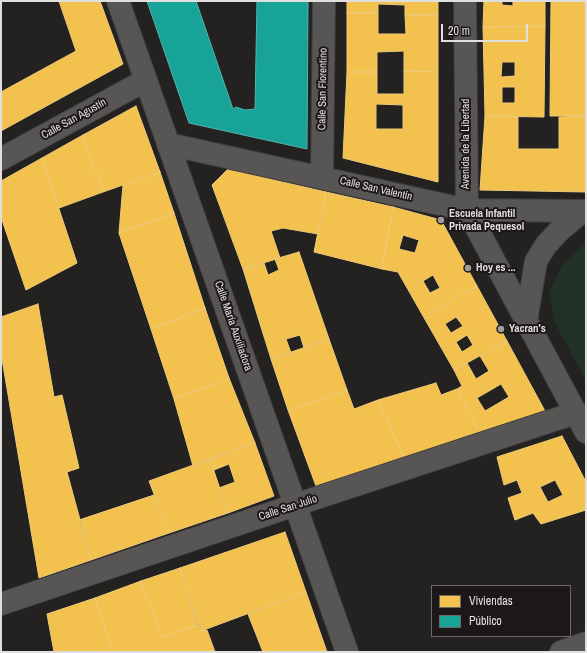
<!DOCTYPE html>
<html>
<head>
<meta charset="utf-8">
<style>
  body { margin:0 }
  #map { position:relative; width:587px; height:653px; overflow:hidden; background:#242221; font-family:"Archivo Narrow",sans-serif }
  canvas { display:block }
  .frame { position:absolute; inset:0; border:2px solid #e2e0df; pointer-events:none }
  .legend { position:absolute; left:431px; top:585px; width:140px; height:52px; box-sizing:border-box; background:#1c1817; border:1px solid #6b6867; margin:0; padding:5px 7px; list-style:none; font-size:12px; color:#e2e0df }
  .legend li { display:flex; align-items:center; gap:8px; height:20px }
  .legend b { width:20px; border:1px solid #6b6867 }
  .scale { position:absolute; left:441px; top:24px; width:87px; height:18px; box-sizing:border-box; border:2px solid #e2e0df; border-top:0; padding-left:5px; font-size:12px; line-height:14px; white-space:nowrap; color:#e2e0df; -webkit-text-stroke:3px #1c1817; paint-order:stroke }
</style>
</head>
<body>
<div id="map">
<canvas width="587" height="653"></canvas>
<div class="frame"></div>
<ul class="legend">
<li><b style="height:11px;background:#f2c14e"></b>Viviendas</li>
<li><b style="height:11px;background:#17a398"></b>Público</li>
</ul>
<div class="scale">20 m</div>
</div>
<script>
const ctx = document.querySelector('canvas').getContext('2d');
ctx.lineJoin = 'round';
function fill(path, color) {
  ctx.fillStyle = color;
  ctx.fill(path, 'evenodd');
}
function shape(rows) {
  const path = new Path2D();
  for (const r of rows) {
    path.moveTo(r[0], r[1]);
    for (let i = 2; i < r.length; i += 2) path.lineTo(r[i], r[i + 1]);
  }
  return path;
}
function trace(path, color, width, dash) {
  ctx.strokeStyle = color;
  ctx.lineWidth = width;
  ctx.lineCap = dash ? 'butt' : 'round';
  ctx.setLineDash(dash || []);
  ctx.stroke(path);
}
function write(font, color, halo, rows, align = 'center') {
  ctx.font = font + ' "Archivo Narrow",sans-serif';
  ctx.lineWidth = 4;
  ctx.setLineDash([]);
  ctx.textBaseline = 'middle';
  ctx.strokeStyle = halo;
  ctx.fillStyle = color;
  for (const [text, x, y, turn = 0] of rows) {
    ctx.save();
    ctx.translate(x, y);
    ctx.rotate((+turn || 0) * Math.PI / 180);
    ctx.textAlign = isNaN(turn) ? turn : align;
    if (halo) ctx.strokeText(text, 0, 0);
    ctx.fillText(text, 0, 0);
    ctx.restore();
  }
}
const green = shape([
  [584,243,586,243,586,381,555,323,549,293,561,267]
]);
const homes = shape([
  [59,1,100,1,123,64,1,131,1,92,76,51,59,1],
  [347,1,438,1,438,15,405,15,405,5,378,4,378,13,347,13,347,1],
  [484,1,502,1,502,5,513,6,513,1,545,1,545,26,483,27,484,1],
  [551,1,586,1,586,116,550,116,551,1],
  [347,13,378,13,378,34,406,34,405,15,438,15,438,72,404,71,404,51,377,52,377,72,347,72,347,13],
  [545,26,544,117,485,116,483,27,545,26],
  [502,62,515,62,515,76,501,77,502,62],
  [502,87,515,87,515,103,502,103,502,87],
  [404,71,438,72,438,182,343,158,347,72,377,72,377,94,404,94,404,71],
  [376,104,403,105,403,129,376,129,376,104],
  [136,106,160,172,103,192,83,135,136,106],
  [485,116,518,117,518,149,559,149,559,117,586,116,586,192,480,190,485,116],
  [83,135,103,192,59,208,42,158,83,135],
  [42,158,77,263,26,290,1,217,1,181,42,158],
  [228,169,326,192,318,234,283,228,271,231,280,258,243,269,212,185,228,169],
  [160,172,174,213,119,233,123,185,160,172],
  [326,192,393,207,382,269,314,252,326,192],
  [393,207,441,220,477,286,423,316,398,272,382,269,393,207],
  [403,235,419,240,415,253,399,249,403,235],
  [433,275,440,288,430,293,423,281,433,275],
  [174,213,205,308,151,329,119,233,174,213],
  [299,252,329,339,304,348,300,335,286,339,291,353,271,359,243,269,264,263,268,275,279,270,275,259,299,252],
  [477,286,507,341,454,370,423,316,477,286],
  [456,317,463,326,451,333,445,324,456,317],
  [467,335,473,345,462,352,456,342,467,335],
  [38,304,54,397,62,395,79,468,67,472,91,560,39,578,1,353,1,317,38,304],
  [205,308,229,378,174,399,151,329,205,308],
  [329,339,347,390,288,410,271,359,329,339],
  [507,341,545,411,480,432,457,389,462,386,454,370,467,363,476,379,489,371,480,356,507,341],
  [501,384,509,397,485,411,477,398,501,384],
  [229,378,255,443,193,466,174,399,229,378],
  [436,383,441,395,457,389,480,432,460,438,461,443,404,458,378,400,436,383],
  [347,390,354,409,378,400,404,458,316,486,288,410,347,390],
  [562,436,586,482,586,510,541,524,533,513,515,520,508,498,522,493,517,480,504,485,497,457,562,436],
  [555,480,563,495,548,502,540,487,555,480],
  [255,443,274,496,228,513,219,488,235,482,229,464,214,470,210,459,255,443],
  [210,459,228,513,169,533,149,481,210,459],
  [154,495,169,533,91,560,79,520,154,495],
  [285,532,306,592,201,631,180,568,285,532],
  [180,568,198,625,162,638,141,581,180,568],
  [141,581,162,638,198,625,201,631,207,630,215,652,112,652,95,598,141,581],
  [306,592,327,652,263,652,248,614,306,592],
  [95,598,112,652,54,652,47,614,95,598]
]);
const public = shape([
  [147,1,196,1,233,109,236,107,245,110,255,109,257,1,308,1,307,149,189,123,147,1]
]);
const minor = shape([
  [118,1,347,652],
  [465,1,467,210,586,432],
  [168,144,467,210,586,211],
  [1,159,146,80],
  [322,177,324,1],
  [526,321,536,261,546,245,560,230,583,211],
  [1,604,295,505,575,413],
  [561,652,586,643]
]);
const markers = [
  [441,220,4,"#a09e9c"],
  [468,268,4,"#a09e9c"],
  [501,329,4,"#a09e9c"]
];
const streetNames = [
  ["Calle San Florentino",323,89,-89],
  ["Calle San Agustín",74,119,-29],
  ["Avenida de la Libertad",466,144,-90],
  ["Calle San Valentín",376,189,13],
  ["Calle María Auxiliadora",233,326,71],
  ["Calle San Julio",288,508,-18]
];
const poiNames = [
  ["Escuela Infantil",449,214],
  ["Privada Pequesol",449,227],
  ["Hoy es ...",476,268],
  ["Yacran's",509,329]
];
fill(green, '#203227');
fill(homes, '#f2c14e');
trace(homes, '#edca7a', 1);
fill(public, '#17a398');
trace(public, '#54b5ad', 1);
trace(minor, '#403e3d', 24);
trace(minor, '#585655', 22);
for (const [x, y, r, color] of markers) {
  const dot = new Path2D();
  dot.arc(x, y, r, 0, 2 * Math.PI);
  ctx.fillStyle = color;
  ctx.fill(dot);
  trace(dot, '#1c1817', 1.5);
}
write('11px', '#e2e0df', '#1c1817', streetNames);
write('bold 11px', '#e2e0df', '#1c1817', poiNames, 'left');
</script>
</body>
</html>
